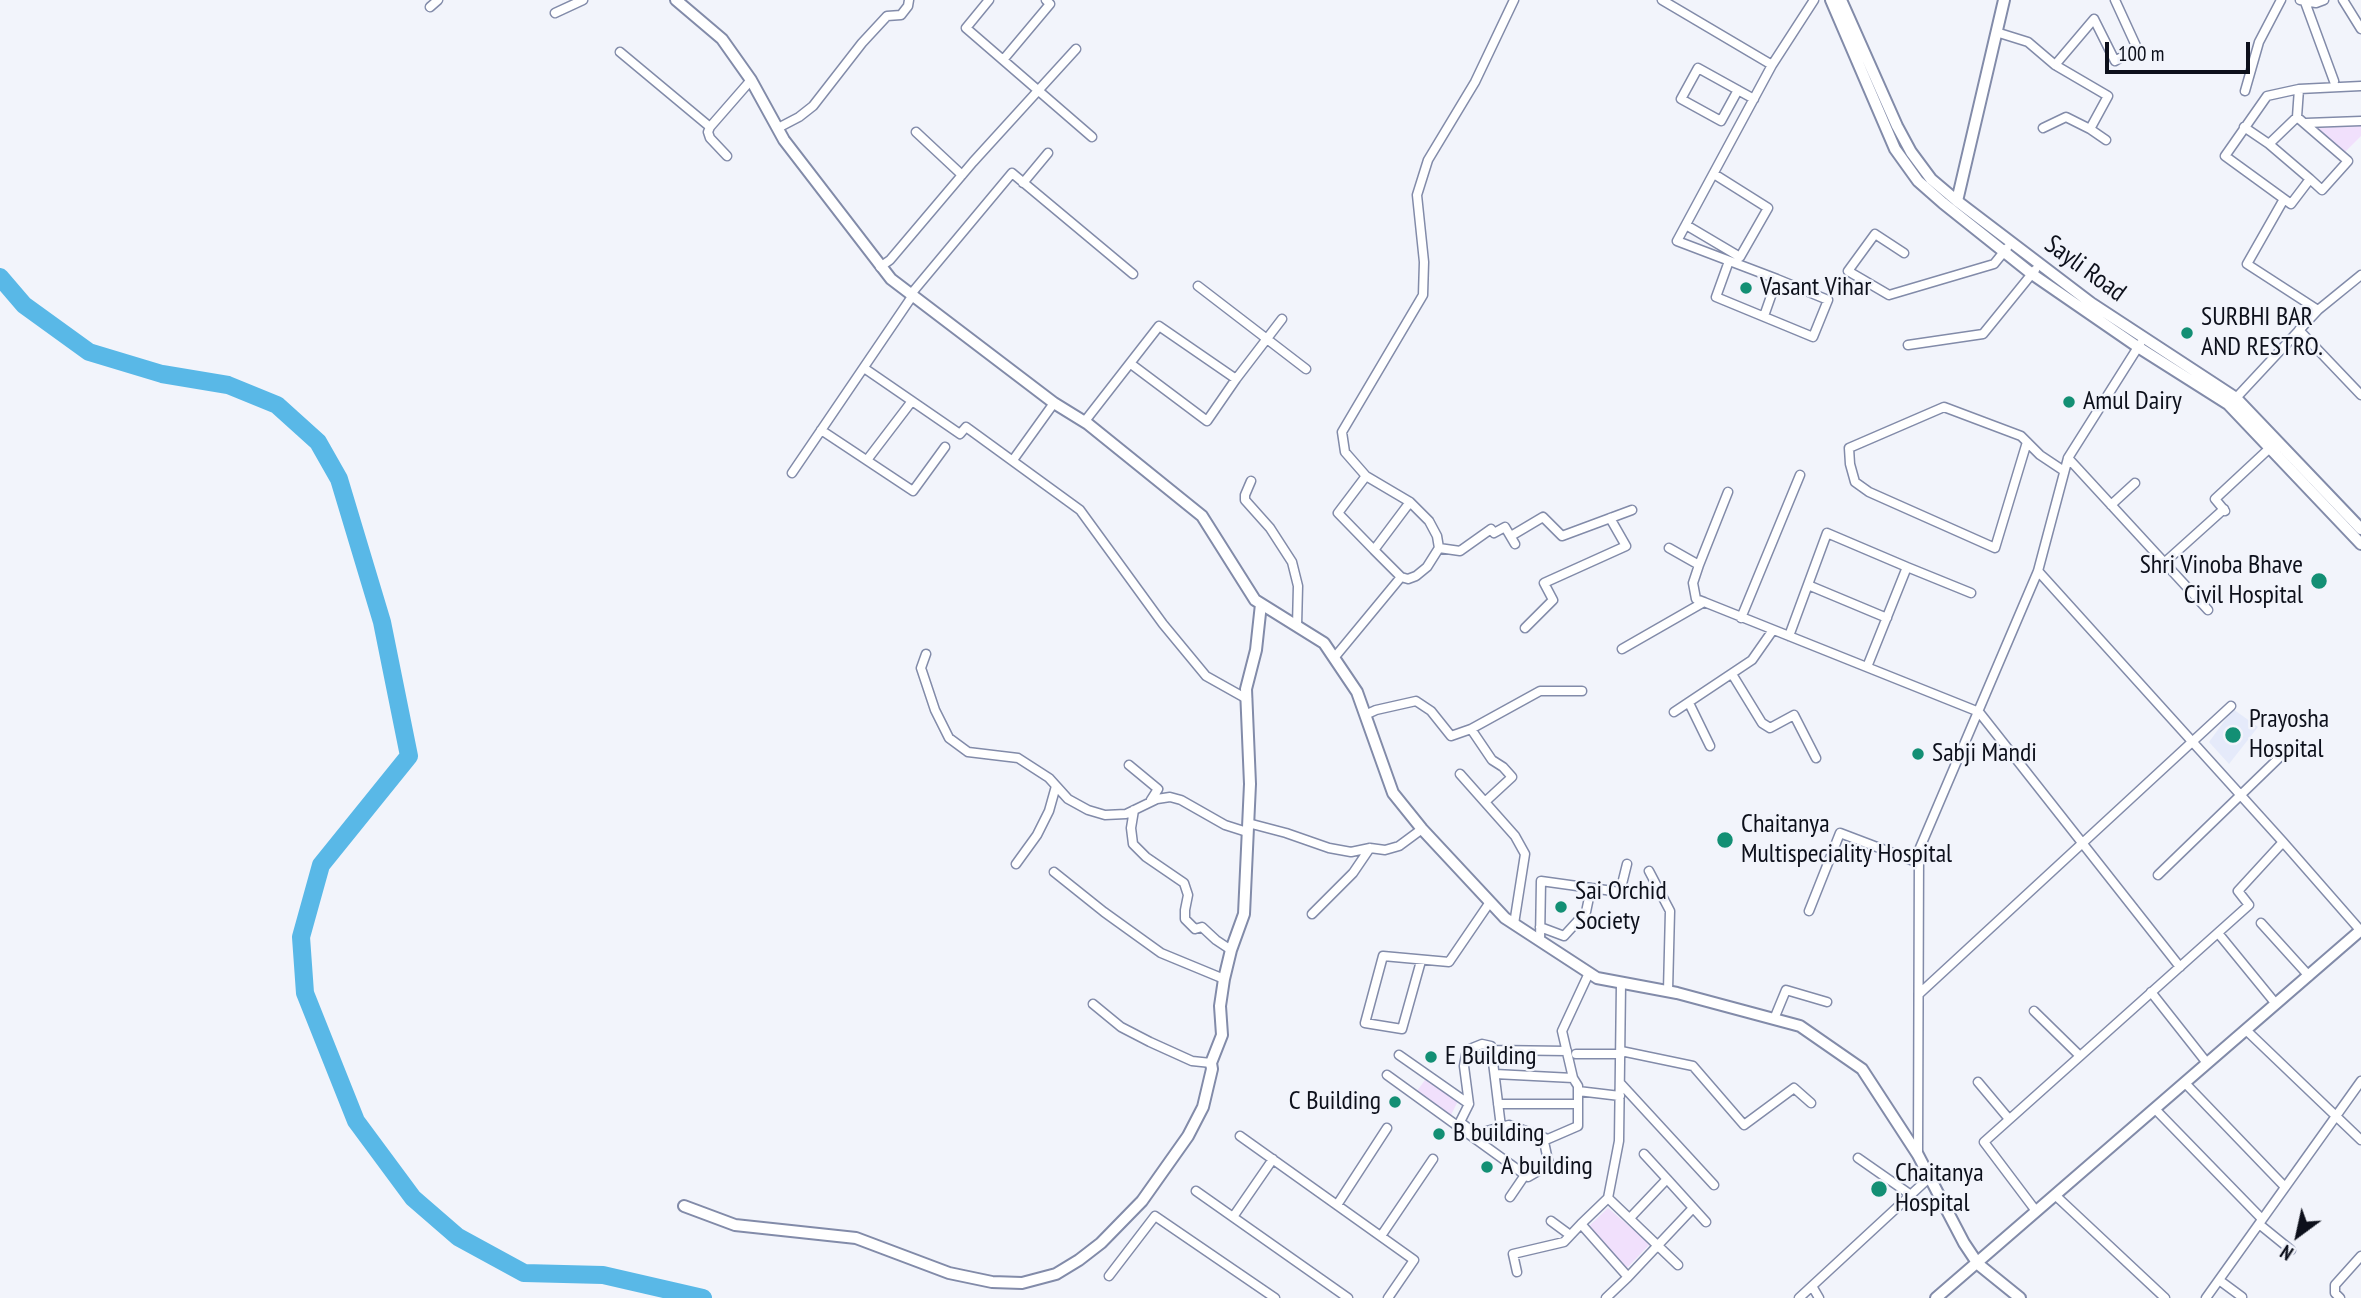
<!DOCTYPE html>
<html>
<head>
<meta charset="utf-8">
<style>
  body { margin:0 }
  #map { position:relative; width:2361px; height:1298px; overflow:hidden; background:#f2f4fb; font-family:"PT Sans Narrow",sans-serif }
  canvas { display:block }
  .north { position:absolute; left:2263px; top:1200px; width:70px; height:70px; -webkit-text-stroke:5px #f2f4fb; paint-order:stroke; rotate:213deg; font-size:19px; font-weight:700; line-height:28px; text-align:center; color:#0d101b }
  .north::after { content:''; display:block; margin:auto; width:24px; height:32px; background:#0d101b; clip-path:polygon(50% 0,100% 100%,50% 72%,0 100%) }
  .scale { position:absolute; left:2105px; top:42px; width:145px; height:32px; box-sizing:border-box; border:4px solid #0d101b; border-top:0; padding-left:9px; font-size:21px; line-height:24px; white-space:nowrap; color:#0d101b; -webkit-text-stroke:5px #f2f4fb; paint-order:stroke }
</style>
</head>
<body>
<div id="map">
<canvas width="2361" height="1298"></canvas>
<div class="north">N</div>
<div class="scale">100 m</div>
</div>
<script>
const ctx = document.querySelector('canvas').getContext('2d');
ctx.lineJoin = 'round';
function fill(path, color) {
  ctx.fillStyle = color;
  ctx.fill(path, 'evenodd');
}
function shape(rows) {
  const path = new Path2D();
  for (const r of rows) {
    path.moveTo(r[0], r[1]);
    for (let i = 2; i < r.length; i += 2) path.lineTo(r[i], r[i + 1]);
  }
  return path;
}
function trace(path, color, width, dash) {
  ctx.strokeStyle = color;
  ctx.lineWidth = width;
  ctx.lineCap = dash ? 'butt' : 'round';
  ctx.setLineDash(dash || []);
  ctx.stroke(path);
}
function write(font, color, halo, rows, align = 'center') {
  ctx.font = font + ' "PT Sans Narrow",sans-serif';
  ctx.lineWidth = 5;
  ctx.setLineDash([]);
  ctx.textBaseline = 'middle';
  ctx.strokeStyle = halo;
  ctx.fillStyle = color;
  for (const [text, x, y, turn = 0] of rows) {
    ctx.save();
    ctx.translate(x, y);
    ctx.rotate((+turn || 0) * Math.PI / 180);
    ctx.textAlign = isNaN(turn) ? turn : align;
    if (halo) ctx.strokeText(text, 0, 0);
    ctx.fillText(text, 0, 0);
    ctx.restore();
  }
}
const built = shape([
  [2233,709,2258,727,2229,764,2209,742]
]);
const green = shape([
  [2361,121,2361,136,2342,155,2306,123],
  [1425,1080,1458,1101,1451,1115,1417,1091],
  [1608,1208,1650,1244,1625,1270,1588,1227]
]);
const river = shape([
  [0,277,24,305,89,352,162,374,228,385,277,405,318,442,339,479,382,622,409,756,321,865,301,937,305,993,356,1121,413,1198,458,1237,524,1273,603,1275,703,1298]
]);
const street = shape([
  [989,0,966,28,1092,137],
  [1662,0,1772,65],
  [2300,0,2316,3,2324,0],
  [2343,0,2361,29],
  [2305,2,2334,81],
  [430,7,438,0],
  [555,13,583,0],
  [1996,32,2028,42,2055,65,2108,96,2090,129,2106,140],
  [620,52,710,127,751,80],
  [1003,60,1050,4,1046,0],
  [2055,65,2094,19,2115,61,2137,48,2115,0],
  [2299,89,2361,86],
  [1738,90,1721,121,1681,99,1698,68,1754,99],
  [2245,91,2259,42,2281,0],
  [2306,123,2361,121],
  [710,127,708,132,710,138,727,156],
  [2244,127,2269,144,2310,179],
  [778,128,799,117,813,106,862,43,887,16,901,15,908,6,909,0],
  [2043,128,2066,117,2090,129],
  [916,132,962,175],
  [2269,144,2297,117,2299,89,2267,96,2225,156,2291,204,2310,179,2322,190,2348,161,2297,117],
  [1023,183,1048,153],
  [2284,199,2247,264,2318,310],
  [1686,225,1740,257,1768,208,1714,174],
  [1904,253,1875,234,1848,271,1889,295,1994,264,2007,248],
  [1729,261,1716,297,1813,337,1828,300,1777,279,1677,241,1772,65,1814,0],
  [880,267,890,260,973,162,1076,49],
  [1198,286,1306,369],
  [911,294,1012,173,1133,274],
  [1764,316,1777,279],
  [2299,330,2361,395],
  [1908,345,1983,334,2035,270],
  [1131,364,1207,421,1236,379],
  [864,368,960,434,966,427,1080,510,1163,624,1206,676,1247,699],
  [2236,398,2318,310,2361,275],
  [1085,421,1159,326,1236,379,1282,319],
  [821,430,913,491,945,447],
  [2027,442,1995,548,1869,492,1855,482,1850,464,1849,448,1944,407,2021,436,2040,455,2064,471],
  [2068,458,2208,610],
  [867,460,912,401],
  [1013,460,1054,403],
  [792,473,913,295],
  [1366,476,1338,513,1374,550],
  [1251,481,1245,495,1245,500,1270,528,1292,562,1298,586,1297,626],
  [2111,505,2135,483],
  [2225,511,2215,499,2273,445],
  [1511,536,1543,517,1562,536,1632,510],
  [1439,548,1460,551,1491,529,1494,533,1505,527,1515,544],
  [1669,548,1699,565,1693,583,1696,599,1704,602],
  [2164,563,2224,509],
  [1699,565,1728,492],
  [1907,567,1971,593],
  [2038,571,2283,842,2361,931],
  [1401,577,1408,579,1416,576,1427,567,1439,548,1437,536,1429,521,1410,502],
  [1808,585,1887,618],
  [1741,618,1800,475],
  [1525,628,1553,600,1544,583,1626,546,1610,518],
  [1789,636,1827,533,1907,567,1867,667],
  [1622,649,1704,602,1979,712,2180,967],
  [926,654,921,668,935,710,949,738,968,752,1018,758,1049,778,1068,799,1088,810,1105,815,1126,814,1157,799,1170,797,1181,800,1225,825,1247,832],
  [1334,658,1401,577,1374,550,1410,502,1366,476,1345,452,1342,432,1423,295,1424,262,1417,195,1428,160,1475,82,1514,0],
  [1732,674,1762,723,1770,728,1794,715,1816,758],
  [1689,703,1710,746],
  [1674,712,1752,660,1773,630],
  [1365,715,1376,710,1416,701,1431,711,1451,736,1471,729],
  [1129,765,1158,789,1151,800],
  [1460,774,1515,836,1525,854,1514,924],
  [1486,801,1512,777,1503,767,1492,760,1471,729,1540,691,1582,691],
  [1134,810,1131,828,1133,844,1146,857,1184,883,1188,895,1185,910,1185,919,1195,929,1202,927,1216,940,1231,950],
  [1248,823,1286,833,1329,848,1351,852,1370,848,1385,850,1399,846,1422,829],
  [1016,864,1037,835,1049,811,1056,786],
  [1649,871,1670,911,1668,991],
  [1054,872,1104,912,1161,953,1224,979],
  [2158,875,2283,754],
  [1809,911,1840,833,1919,863],
  [1312,914,1353,873,1370,848],
  [2261,923,2309,976],
  [1540,927,1564,936,1586,912,1591,888],
  [2218,933,2276,1004],
  [1540,941,1541,881,1620,892,1627,864],
  [1421,961,1402,1029,1365,1023,1383,956,1449,962,1490,902],
  [1621,984,1619,1141,1608,1198,1581,1224,1628,1277,1693,1208],
  [2151,992,2207,1063],
  [1919,994,2231,706],
  [1093,1004,1121,1027,1150,1042,1192,1061,1211,1063],
  [2034,1011,2080,1056],
  [1774,1019,1786,990,1827,1002],
  [2246,1030,2361,1140],
  [1492,1050,1567,1051],
  [1621,1051,1693,1066,1744,1125,1794,1088,1811,1103],
  [1576,1054,1621,1054],
  [1399,1055,1469,1104],
  [1495,1074,1573,1078],
  [1387,1075,1528,1177,1549,1165,1543,1137],
  [1978,1082,2009,1119],
  [2185,1083,2285,1187],
  [1621,1084,1714,1185],
  [1578,1091,1620,1096],
  [1498,1104,1578,1104],
  [2155,1109,2262,1219],
  [1501,1127,1491,1046,1482,1044,1467,1050,1464,1066,1469,1104,1460,1122,1476,1134,1501,1127,1509,1125,1548,1139,1578,1126,1578,1086,1573,1078,1562,1031,1589,973],
  [1240,1136,1414,1260,1388,1298],
  [1918,1154,1919,850,2038,571,2068,458,2140,344],
  [1858,1158,1911,1195],
  [1667,1179,1706,1222],
  [1196,1191,1348,1298],
  [2055,1195,2165,1298],
  [1510,1197,1525,1175],
  [1608,1198,1678,1265],
  [1337,1205,1387,1128],
  [2036,1211,1984,1142,2249,905,2238,891,2283,842],
  [1233,1217,1273,1159],
  [1630,1218,1667,1179,1644,1154],
  [1551,1221,1570,1235],
  [2259,1224,2291,1250],
  [1381,1236,1433,1159],
  [1517,1272,1513,1254,1564,1242,1581,1224],
  [1109,1276,1155,1216,1275,1298],
  [2219,1280,2242,1297],
  [1606,1298,1628,1277],
  [1799,1298,1812,1286],
  [1819,1298,1812,1286,1930,1177],
  [2206,1298,2361,1081],
  [2340,1298,2335,1293,2335,1285,2361,1256]
]);
const secondary = shape([
  [676,0,722,39,751,80,784,140,891,279,1054,403,1088,424,1202,516,1255,600,1324,643,1357,692,1393,793,1422,829,1505,918,1597,978,1677,993,1800,1026,1862,1069,1918,1155,1964,1243,1978,1264,2020,1298],
  [1831,0,1895,149,1918,181,1943,203,2032,274,2138,347,2228,404,2361,544],
  [1841,0,1897,126,1911,152,1931,179,1957,201,2091,303,2236,398,2361,529],
  [1957,201,2004,0],
  [684,1206,735,1225,856,1238,949,1273,992,1282,1022,1283,1056,1274,1079,1260,1101,1243,1142,1201,1188,1136,1203,1107,1212,1069,1211,1063,1222,1035,1220,1006,1224,979,1231,950,1244,914,1250,784,1246,689,1256,650,1261,604],
  [1936,1298,2361,930]
]);
const markers = [
  [1746,288,7,"#138f74"],
  [2187,333,7,"#138f74"],
  [2069,402,7,"#138f74"],
  [2319,581,9,"#138f74"],
  [2233,735,9,"#138f74"],
  [1918,754,7,"#138f74"],
  [1725,840,9,"#138f74"],
  [1561,907,7,"#138f74"],
  [1431,1057,7,"#138f74"],
  [1395,1102,7,"#138f74"],
  [1439,1134,7,"#138f74"],
  [1487,1167,7,"#138f74"],
  [1879,1189,9,"#138f74"]
];
const streetNames = [
  ["Sayli Road",2085,269,36]
];
const poiNames = [
  ["Vasant Vihar",1760,288],
  ["SURBHI BAR",2201,318],
  ["AND RESTRO.",2201,348],
  ["Amul Dairy",2083,402],
  ["Shri Vinoba Bhave",2303,566,"right"],
  ["Civil Hospital",2303,596,"right"],
  ["Prayosha",2249,720],
  ["Hospital",2249,750],
  ["Sabji Mandi",1932,754],
  ["Chaitanya",1741,825],
  ["Multispeciality Hospital",1741,855],
  ["Sai Orchid",1575,892],
  ["Society",1575,922],
  ["E Building",1445,1057],
  ["C Building",1381,1102,"right"],
  ["B building",1453,1134],
  ["A building",1501,1167],
  ["Chaitanya",1895,1174],
  ["Hospital",1895,1204]
];
fill(built, '#e5eafa');
fill(green, '#f1e0fc');
trace(river, '#59b8e7', 18);
trace(street, '#828ba9', 11);
trace(secondary, '#828ba9', 14);
trace(street, '#fff', 8);
trace(secondary, '#fff', 10);
for (const [x, y, r, color] of markers) {
  const dot = new Path2D();
  dot.arc(x, y, r, 0, 2 * Math.PI);
  ctx.fillStyle = color;
  ctx.fill(dot);
  trace(dot, '#f2f4fb', 2.5);
}
write('26px', '#0d101b', '#f2f4fb', streetNames);
write('26px', '#0d101b', '#f2f4fb', poiNames, 'left');
</script>
</body>
</html>
